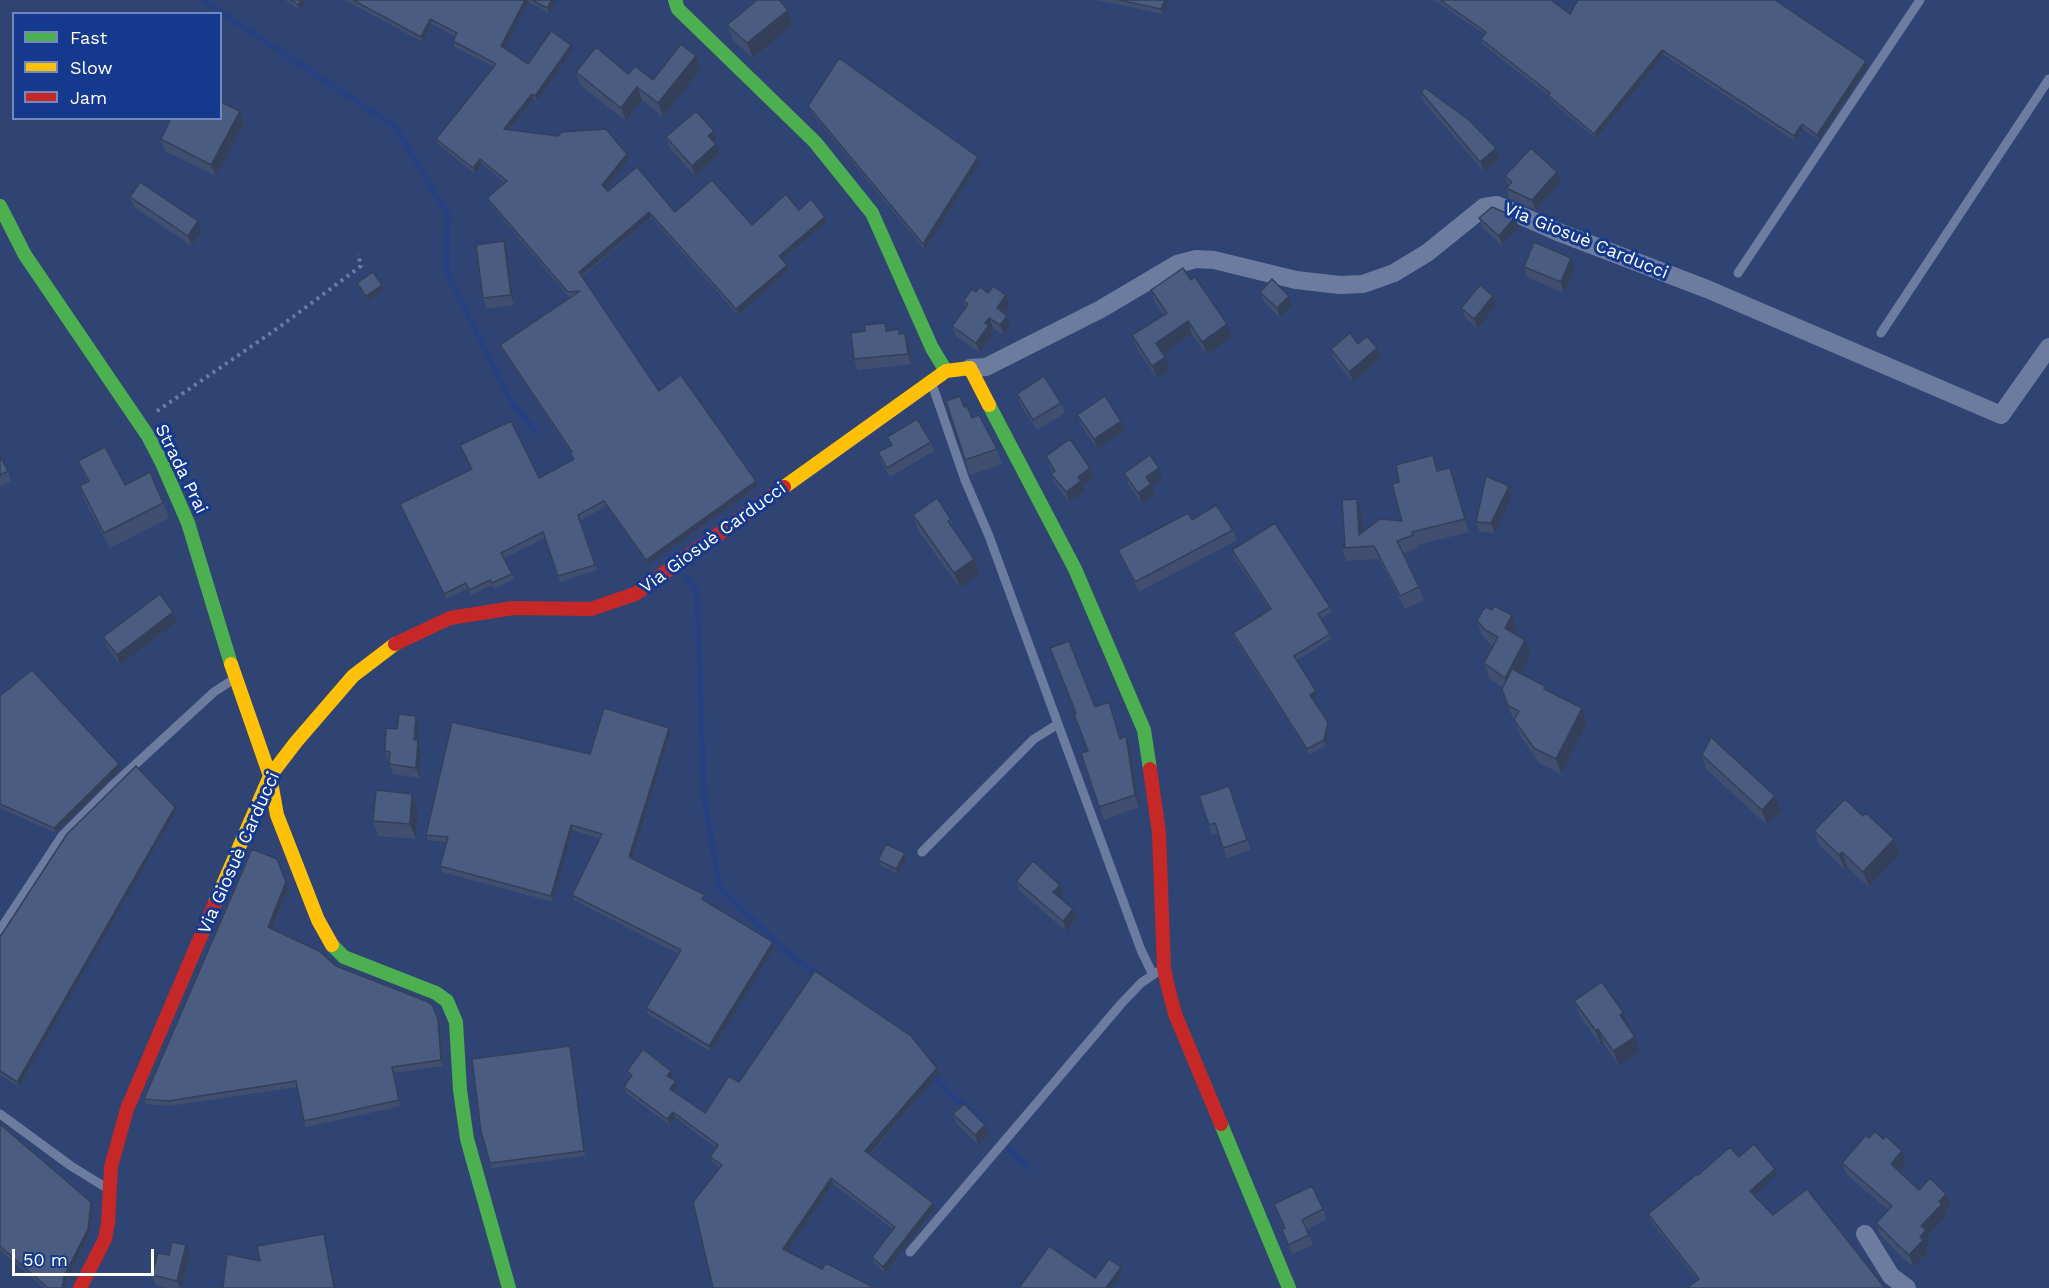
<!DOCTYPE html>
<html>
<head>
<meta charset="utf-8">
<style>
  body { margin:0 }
  #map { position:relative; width:2049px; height:1288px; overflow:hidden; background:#304473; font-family:"Work Sans",sans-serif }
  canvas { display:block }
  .legend { position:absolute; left:12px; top:12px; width:210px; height:108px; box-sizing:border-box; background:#15398e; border:2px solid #7388bb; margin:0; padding:8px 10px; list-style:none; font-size:18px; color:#fff }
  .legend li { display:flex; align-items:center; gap:12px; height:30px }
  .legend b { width:30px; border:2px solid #7388bb }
  .scale { position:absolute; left:12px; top:1249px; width:142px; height:27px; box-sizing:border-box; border:3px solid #fff; border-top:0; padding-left:8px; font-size:18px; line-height:21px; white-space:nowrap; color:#fff; -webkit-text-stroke:4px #15398e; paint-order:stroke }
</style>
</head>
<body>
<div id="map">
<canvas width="2049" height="1288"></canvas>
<ul class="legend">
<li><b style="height:8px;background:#4caf50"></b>Fast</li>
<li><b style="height:8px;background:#ffc107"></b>Slow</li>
<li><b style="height:8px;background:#c62828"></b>Jam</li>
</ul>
<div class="scale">50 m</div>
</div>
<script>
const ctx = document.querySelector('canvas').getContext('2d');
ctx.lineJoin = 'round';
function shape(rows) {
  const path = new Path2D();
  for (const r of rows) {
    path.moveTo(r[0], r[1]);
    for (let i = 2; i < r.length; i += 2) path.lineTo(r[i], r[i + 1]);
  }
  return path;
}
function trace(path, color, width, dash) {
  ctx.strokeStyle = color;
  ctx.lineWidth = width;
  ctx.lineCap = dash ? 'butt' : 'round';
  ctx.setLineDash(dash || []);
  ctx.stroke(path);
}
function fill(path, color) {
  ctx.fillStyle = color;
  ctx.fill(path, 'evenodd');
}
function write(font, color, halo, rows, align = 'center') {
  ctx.font = font + ' "Work Sans",sans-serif';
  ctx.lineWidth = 6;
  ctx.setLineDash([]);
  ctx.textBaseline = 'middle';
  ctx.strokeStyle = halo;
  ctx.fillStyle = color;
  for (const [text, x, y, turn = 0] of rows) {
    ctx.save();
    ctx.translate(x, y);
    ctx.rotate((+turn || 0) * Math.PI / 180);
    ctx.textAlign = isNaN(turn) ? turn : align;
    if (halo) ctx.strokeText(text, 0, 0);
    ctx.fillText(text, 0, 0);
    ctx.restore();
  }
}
const stream = shape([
  [203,0,395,127,448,215,446,270,512,403,535,430],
  [686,577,697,592,704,797,720,888,784,950,820,977],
  [932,1074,953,1097,982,1119],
  [1009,1149,1027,1166]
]);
const path = shape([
  [157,411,278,328,361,266,358,254]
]);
const lane = shape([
  [1738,273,1920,0],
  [1881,333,2049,79],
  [932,384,965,480,989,536,1141,950,1153,975],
  [922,852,1034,739,1058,724],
  [0,930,62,836,114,784,214,692,234,679],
  [0,1114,71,1166,105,1187],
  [910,1252,1121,1004,1141,983,1157,972]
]);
const street = shape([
  [970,368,986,367,1101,309,1177,264,1196,259,1214,260,1296,280,1340,285,1363,284,1394,273,1427,253,1484,207,1497,205,1558,232,1707,289,2001,415,2049,347],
  [1865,1234,1891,1276,1907,1288]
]);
const fast = shape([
  [675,0,678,9,815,142,872,213,932,348,946,371],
  [0,206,25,255,148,436,162,463,188,523,231,664],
  [989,405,1075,569,1144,730,1150,769],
  [332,945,344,957,436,993,447,1001,456,1022,460,1090,467,1139,509,1288],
  [1221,1124,1289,1288]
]);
const slow = shape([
  [784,487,946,371,970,368,989,405],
  [231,664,270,776,277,815,318,920,332,945],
  [215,903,270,776,296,742,353,676,395,644]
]);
const jam = shape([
  [395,644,450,618,513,608,591,609,635,594,784,487],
  [1150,769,1159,833,1164,968,1167,983,1175,1014,1221,1124],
  [80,1288,105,1239,108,1223,111,1167,127,1109,215,903]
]);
const wall = shape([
  [285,0,307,0,300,10],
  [345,0,557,0,549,13,529,2,504,48,528,64,573,50,537,101,534,99,510,130,627,154,629,159,605,189,608,191,675,212,752,225,799,210,825,217,827,222,783,260,787,265,789,270,738,315,651,217,582,277,659,391,756,481,758,486,648,565,606,506,580,521,597,570,560,582,545,538,504,558,514,579,494,589,492,585,471,595,468,588,446,599,400,504,472,469,460,445,539,478,573,460,571,453,502,350,500,345,570,298,489,203,487,198,504,182,482,164,475,174,438,144,436,139,494,67,455,47,453,41,456,37,432,24,423,42],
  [1097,0,1169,0,1163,14],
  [1434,0,1551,0,1570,14,1868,66,1819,140,1803,129,1795,141,1664,55,1596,139,1550,100,1548,95,1482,44,1481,39,1484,34],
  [788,10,793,25,753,58,733,40,727,25],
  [701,69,663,117,642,100,626,121,580,85,576,72,628,74,653,80],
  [1421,92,1499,159,1484,172,1424,102],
  [808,106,980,162,925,250,810,111],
  [240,111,244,123,216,176,165,151,161,139,171,120,169,118,220,118],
  [714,131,717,141,715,143,720,154,695,176,669,147,666,137],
  [1505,176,1561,182,1536,210,1510,199,1506,188,1509,186],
  [130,197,202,231,192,246,134,207],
  [1479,218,1519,227,1502,246,1483,228],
  [504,241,507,251,514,305,487,309,483,298],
  [1524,267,1575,268,1564,293,1527,277],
  [357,283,382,285,384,290,368,301,359,288],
  [1151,290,1232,337,1207,355,1192,334,1163,354,1170,370,1157,379,1137,348,1132,335,1164,315,1155,303],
  [976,292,1006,295,1010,305,1004,313,1010,326,1004,335,993,328,991,331,992,336,980,353,956,336,952,326,965,307,963,301],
  [1260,292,1292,306,1280,318,1264,302],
  [1493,296,1496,306,1478,329,1465,318,1461,308],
  [885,323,888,331,899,329,900,334,905,333,909,343,911,364,858,370,854,359,865,331],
  [1358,344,1381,358,1353,382,1334,359,1331,349],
  [1017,394,1061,403,1065,413,1037,430,1020,404],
  [964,407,997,449,1002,464,970,475,965,460],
  [1077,415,1125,431,1097,449,1081,425],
  [887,437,931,442,934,451,890,477,881,461,878,452,890,446],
  [0,456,8,471,11,481,0,487],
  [1046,456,1094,478,1083,486,1085,491,1069,502,1055,484,1051,474,1053,472,1050,466],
  [78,461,125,485,163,503,169,518,110,548,85,501,80,486,87,482],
  [1438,468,1439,471,1450,468,1455,482,1469,532,1417,545,1418,548,1403,554,1419,587,1424,600,1405,609,1379,559,1346,561,1342,548,1345,546,1362,512,1363,532,1402,521,1399,482],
  [1124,473,1162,479,1152,486,1155,495,1142,504,1128,483],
  [1512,496,1495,533,1480,532,1476,522],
  [913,515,951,519,955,532,980,574,960,588,918,530],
  [1192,520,1233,530,1237,540,1139,592,1122,560,1118,550],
  [1232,550,1330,607,1332,612,1320,619,1330,634,1331,639,1297,660,1316,691,1318,696,1313,699,1329,727,1326,746,1309,754,1234,638,1233,633,1270,610,1233,556],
  [1492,610,1512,615,1517,631,1515,634,1531,655,1521,674,1545,686,1547,691,1587,723,1561,774,1539,763,1520,735,1508,706,1503,688,1489,678,1484,663,1493,647,1482,635,1477,620],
  [177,622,120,665,107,647,103,637],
  [1050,648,1095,707,1113,715,1121,739,1126,736,1131,749,1139,807,1104,820,1081,753,1088,751,1075,713],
  [0,696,119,764,121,769,56,833,0,808],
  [419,726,418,743,421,750,420,778,393,774,389,764,389,761,388,761,385,751,397,729],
  [669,728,671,733,632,859,706,901,773,942,775,947,711,1052,648,1014,646,1008,679,954,574,900,572,895,600,839,573,830,553,902,442,872,440,866,446,842,428,840,426,835,590,754],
  [1702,755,1781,811,1767,825,1707,770],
  [1229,786,1251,850,1227,858,1218,833,1212,835,1199,796],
  [418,809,416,839,378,836,373,821],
  [176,812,19,1087,0,1075,0,937],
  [1814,831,1900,854,1869,887,1847,867,1845,870,1820,846],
  [907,858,898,874,880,865,878,860],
  [1016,881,1060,885,1064,895,1061,898,1077,919,1066,931,1020,891],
  [289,888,272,929,440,1025,443,1066,394,1073,401,1106,306,1127,304,1121,297,1087,170,1106,146,1104,144,1099],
  [1574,1001,1623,1012,1628,1027,1640,1052,1619,1066,1604,1044,1601,1046,1580,1016],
  [570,1046,572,1051,586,1156,492,1168,490,1163],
  [937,1068,939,1074,870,1155,935,1209,885,1273,874,1263,872,1257,893,1229,833,1184,788,1251,822,1269,875,1288,713,1288,720,1168,712,1162,710,1157,716,1148,675,1117,670,1125,626,1093,624,1087,630,1078,627,1071,673,1076,672,1078,676,1081,678,1087,675,1092,705,1113,739,1082],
  [953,1114,989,1135,978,1145,957,1124],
  [0,1124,91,1202,93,1208,90,1234,66,1281,65,1288,44,1288,0,1250],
  [1869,1138,1906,1163,1899,1171,1919,1190,1946,1194,1951,1206,1945,1212,1946,1216,1928,1236,1930,1243,1926,1247,1928,1252,1914,1267,1903,1258,1880,1235,1876,1223,1888,1210,1847,1175,1842,1163],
  [1739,1157,1777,1174,1754,1195,1697,1280,1650,1220,1648,1214],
  [1274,1204,1323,1209,1326,1219,1307,1230,1313,1245,1292,1254,1282,1229,1284,1228],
  [169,1255,190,1255,182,1288,168,1288,156,1285,152,1275]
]);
const shadedWall = shape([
  [301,0,307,0,300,10,298,5],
  [525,0,528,0,529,2,503,51,501,46],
  [552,0,557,0,549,13,547,8],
  [1165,0,1169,0,1163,14,1161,9],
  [788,10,793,25,753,58,747,43],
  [430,19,432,24,423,42,421,37],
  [571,45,573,50,537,101,535,96],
  [1662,50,1664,55,1596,139,1594,134],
  [696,56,701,69,663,117,658,103],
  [1866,61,1868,66,1819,140,1817,135],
  [637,87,642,100,626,121,621,108],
  [532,94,534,99,506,134,504,129],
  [240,111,244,123,216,176,211,165],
  [1802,124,1803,129,1795,141,1794,136],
  [714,131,717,141,712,146,708,136],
  [716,144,720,154,695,176,692,166],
  [1496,148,1499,159,1484,172,1480,162],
  [627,154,629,159,604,191,602,185],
  [978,157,980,162,925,250,923,244],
  [480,159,482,164,475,174,473,168],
  [1557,172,1561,182,1536,210,1532,200],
  [649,212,651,217,580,277,579,272],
  [825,217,827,222,781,261,779,256],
  [1515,217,1519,227,1502,246,1499,236],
  [198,221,202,231,192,246,188,236],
  [504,241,507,251,514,305,511,295],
  [1571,258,1575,268,1564,293,1561,282],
  [787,265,789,270,738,315,736,309],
  [382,285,384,290,368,301,366,296],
  [1006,295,1010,305,1000,318,997,308],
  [1289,296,1292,306,1280,318,1277,308],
  [1493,296,1496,306,1478,329,1474,319],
  [1007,316,1010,326,1004,335,1000,325],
  [989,318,993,328,991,331,992,336,980,353,976,343,985,323],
  [1188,321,1192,334,1161,356,1156,343],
  [1227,324,1232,337,1207,355,1202,342],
  [905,333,909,343,911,364,908,354],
  [1377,348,1381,358,1353,382,1349,372],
  [1165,357,1170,370,1157,379,1152,366],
  [1121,421,1125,431,1097,449,1094,439],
  [1090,468,1094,478,1083,486,1085,491,1069,502,1066,492,1078,477],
  [1159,468,1162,479,1152,486,1155,495,1142,504,1138,493,1146,477],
  [1450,468,1455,482,1469,532,1465,519],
  [756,481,758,486,648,565,646,560],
  [1509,486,1512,496,1495,533,1491,523],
  [1357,499,1362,512,1364,548,1359,535],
  [974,559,980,574,960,588,954,573],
  [173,612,177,622,120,665,117,655],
  [1512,615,1517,631,1511,643,1505,628],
  [1525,640,1531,655,1510,693,1505,678],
  [1316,691,1318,696,1312,700,1310,695],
  [1582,708,1587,723,1561,774,1556,759],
  [416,716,419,726,418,743,421,750,420,778,416,768,414,740],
  [1328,722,1329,727,1326,746,1324,740],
  [669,728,671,733,631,862,629,857],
  [1126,736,1131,749,1139,807,1135,795],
  [119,764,121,769,56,833,54,828],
  [412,794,418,809,416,839,410,824],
  [1775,796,1781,811,1767,825,1762,810],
  [175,807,176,812,19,1087,17,1082],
  [571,825,573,830,553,902,551,896],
  [1894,839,1900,854,1869,887,1863,872],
  [1842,852,1847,867,1845,870,1839,855],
  [905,853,907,858,898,874,896,869],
  [286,882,289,888,270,933,268,927],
  [1060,885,1064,895,1057,902,1053,892],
  [1073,909,1077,919,1066,931,1063,921],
  [773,942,775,947,711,1052,709,1046],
  [1623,1012,1629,1027,1625,1030,1620,1015],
  [438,1020,440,1025,443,1066,441,1060],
  [1598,1029,1604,1044,1601,1046,1596,1031],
  [1635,1037,1640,1052,1619,1066,1613,1051],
  [570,1046,572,1051,586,1156,584,1151],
  [392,1067,394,1073,401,1106,399,1100],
  [937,1068,939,1074,867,1157,865,1151],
  [671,1071,673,1076,670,1082,667,1076],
  [676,1081,678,1087,672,1095,670,1089],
  [673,1112,675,1117,670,1125,667,1119],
  [985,1125,989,1135,978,1145,975,1135],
  [1902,1151,1906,1163,1895,1176,1891,1164],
  [1775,1169,1777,1174,1753,1197,1750,1191],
  [831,1178,833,1184,785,1255,783,1249],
  [1946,1194,1951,1206,1945,1212,1946,1216,1928,1236,1930,1243,1926,1247,1928,1252,1914,1267,1909,1255,1920,1237,1921,1226,1939,1202],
  [91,1202,93,1208,90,1234,66,1281,65,1288,62,1288,64,1276],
  [933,1203,935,1209,885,1273,883,1267],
  [324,1234,326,1239,335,1288,334,1288],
  [186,1245,190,1255,182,1288,180,1288,177,1281],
  [1121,1267,1123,1272,1111,1288,1106,1288]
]);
const building = shape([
  [291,0,301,0,298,5,291,0],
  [353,0,525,0,501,46,528,64,551,31,571,45,535,96,532,94,504,129,558,136,562,132,606,129,627,154,602,185,608,191,637,167,675,212,712,180,752,225,786,194,799,210,811,199,825,217,779,256,787,265,736,309,649,212,579,272,659,391,681,375,756,481,646,560,604,501,578,515,595,565,558,576,543,532,501,553,512,574,492,583,490,580,469,590,466,583,444,594,400,504,472,469,460,445,511,421,539,478,574,459,570,453,572,452,500,345,580,291,568,292,487,198,507,181,480,159,473,168,436,139,496,64,453,41,457,33,430,19,421,37,353,0],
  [532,0,552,0,547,8,532,0],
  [757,0,779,0,788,10,747,43,727,25,757,0],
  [1119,0,1165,0,1161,9,1119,0],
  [1440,0,1551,0,1570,14,1578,0,1775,0,1866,61,1817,135,1802,124,1794,136,1662,50,1594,134,1548,95,1550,93,1481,39,1486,32,1440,0],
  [681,44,696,56,658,103,637,87,621,108,576,72,596,47,628,74,635,66,653,80,681,44],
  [839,58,978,157,923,244,808,106,839,58],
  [1425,88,1469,120,1496,148,1480,162,1421,92,1425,88],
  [220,102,240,111,211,165,161,139,171,118,220,118,220,102],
  [696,111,714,131,708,136,716,144,692,166,666,137,696,111],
  [1531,148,1557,172,1532,200,1506,188,1512,182,1505,176,1531,148],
  [140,182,198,221,188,236,130,197,140,182],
  [1492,207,1515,217,1499,236,1479,218,1492,207],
  [504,241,511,295,483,298,476,245,504,241],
  [1534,242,1571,258,1561,282,1524,267,1534,242],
  [1183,268,1191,280,1195,277,1227,324,1202,342,1188,321,1156,343,1165,357,1152,366,1132,335,1167,313,1151,290,1183,268],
  [373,272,382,285,366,296,357,283,373,272],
  [1272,279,1289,296,1277,308,1260,292,1272,279],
  [1480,285,1493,296,1474,319,1461,308,1480,285],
  [993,286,1006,295,997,308,1007,316,1000,325,989,318,985,323,989,325,976,343,952,326,968,304,963,301,972,289,976,292,980,287,988,293,993,286],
  [885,323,886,331,899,329,899,334,905,333,908,354,854,359,851,333,865,331,864,325,885,323],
  [1350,333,1358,344,1367,336,1377,348,1349,372,1331,349,1350,333],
  [1044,376,1061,403,1033,420,1017,394,1044,376],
  [960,396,964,407,967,406,972,418,979,415,997,449,965,460,946,401,960,396],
  [1105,396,1121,421,1094,439,1077,415,1105,396],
  [917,419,931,442,887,468,878,452,892,445,887,437,917,419],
  [1070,439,1090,468,1078,477,1081,481,1066,492,1051,474,1055,471,1046,456,1070,439],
  [105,447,125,485,150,472,163,503,104,533,80,486,89,481,78,461,105,447],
  [1150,455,1159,468,1146,477,1151,484,1138,493,1124,473,1150,455],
  [1433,455,1437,471,1450,468,1465,519,1412,532,1413,535,1397,541,1419,587,1400,596,1374,546,1342,548,1345,546,1342,500,1357,499,1359,535,1380,519,1402,521,1392,484,1399,482,1396,465,1433,455],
  [0,456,8,471,0,475,0,456],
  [1486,476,1509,486,1491,523,1476,522,1486,476],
  [937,498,951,519,948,521,974,559,954,573,913,515,937,498],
  [1216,505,1233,530,1135,582,1118,550,1188,513,1192,520,1216,505],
  [1275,523,1330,607,1318,614,1330,634,1294,656,1316,691,1310,695,1328,722,1324,740,1307,749,1233,633,1271,609,1232,550,1275,523],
  [160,594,173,612,117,655,103,637,160,594],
  [1494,606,1512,615,1505,628,1525,640,1505,678,1484,663,1498,637,1485,630,1477,620,1485,607,1492,610,1494,606],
  [1069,641,1095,707,1109,702,1120,739,1126,736,1135,795,1099,807,1081,753,1088,751,1074,714,1076,713,1050,648,1069,641],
  [1512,669,1545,686,1544,689,1582,708,1556,759,1534,748,1514,720,1519,711,1508,706,1502,689,1512,669],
  [32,670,119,764,54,828,0,804,0,696,32,670],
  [604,708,669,728,629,857,705,895,702,899,773,942,709,1046,646,1008,681,950,572,895,602,834,571,825,551,896,440,866,448,837,426,835,452,722,590,754,604,708],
  [399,714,416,716,414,740,418,740,416,768,389,764,390,752,385,751,386,728,397,729,399,714],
  [1711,737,1775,796,1762,810,1702,755,1711,737],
  [136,766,175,807,17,1082,0,1071,0,937,67,834,136,766],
  [1229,786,1247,840,1223,848,1215,823,1209,825,1199,796,1229,786],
  [376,790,412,794,410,824,373,821,376,790],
  [1845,799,1863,816,1866,813,1894,839,1863,872,1842,852,1839,855,1814,831,1845,799],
  [886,844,905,853,896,869,878,860,886,844],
  [252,849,277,859,286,882,268,927,319,951,336,966,426,1001,433,1006,438,1020,441,1060,392,1067,399,1100,304,1121,296,1081,168,1101,144,1099,252,849],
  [1033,861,1060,885,1053,892,1073,909,1063,921,1016,881,1033,861],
  [815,971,911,1036,937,1068,865,1151,933,1203,883,1267,872,1257,895,1227,831,1178,783,1249,822,1269,826,1263,875,1288,713,1288,693,1202,722,1165,710,1157,718,1145,673,1112,667,1119,624,1087,632,1075,627,1071,643,1049,671,1071,667,1076,676,1081,670,1089,705,1113,729,1076,739,1082,815,971],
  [1602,982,1623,1012,1620,1015,1635,1037,1613,1051,1598,1029,1596,1031,1574,1001,1602,982],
  [570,1046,584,1151,490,1163,481,1131,472,1059,570,1046],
  [964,1104,985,1125,975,1135,953,1114,964,1104],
  [0,1124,91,1202,88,1229,64,1276,62,1288,48,1288,0,1246,0,1124],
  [1875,1131,1883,1139,1886,1136,1902,1151,1891,1164,1919,1190,1930,1178,1946,1194,1939,1202,1942,1204,1921,1226,1926,1230,1920,1237,1923,1240,1909,1255,1899,1246,1876,1223,1892,1206,1842,1163,1866,1135,1869,1138,1875,1131],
  [1754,1144,1775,1169,1750,1191,1773,1215,1807,1189,1885,1288,1687,1288,1699,1279,1648,1214,1697,1174,1698,1175,1730,1147,1739,1157,1754,1144],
  [1312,1186,1323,1209,1302,1220,1309,1235,1288,1245,1282,1229,1285,1228,1274,1204,1312,1186],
  [324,1234,334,1288,217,1288,223,1287,227,1254,260,1261,257,1246,324,1234],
  [172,1242,186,1245,177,1281,152,1275,158,1253,169,1255,172,1242],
  [1049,1246,1095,1278,1109,1259,1121,1267,1106,1288,1019,1288,1049,1246]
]);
const streetNames = [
  ["Via Giosuè Carducci",1586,241,22],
  ["Strada Prai",181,469,64],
  ["Via Giosuè Carducci",713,538,-36],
  ["Via Giosuè Carducci",239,853,-66]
];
trace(stream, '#274180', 6);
trace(path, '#6c7c9e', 4, [3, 4.5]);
trace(lane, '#6c7c9e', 9);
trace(street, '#6c7c9e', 18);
trace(fast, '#4caf50', 14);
trace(slow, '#ffc107', 14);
trace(jam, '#c62828', 14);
fill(wall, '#404f6f');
fill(shadedWall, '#34405a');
fill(building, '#4b5c81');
trace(building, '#34405a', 1.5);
write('18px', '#fff', '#15398e', streetNames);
</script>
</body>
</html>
